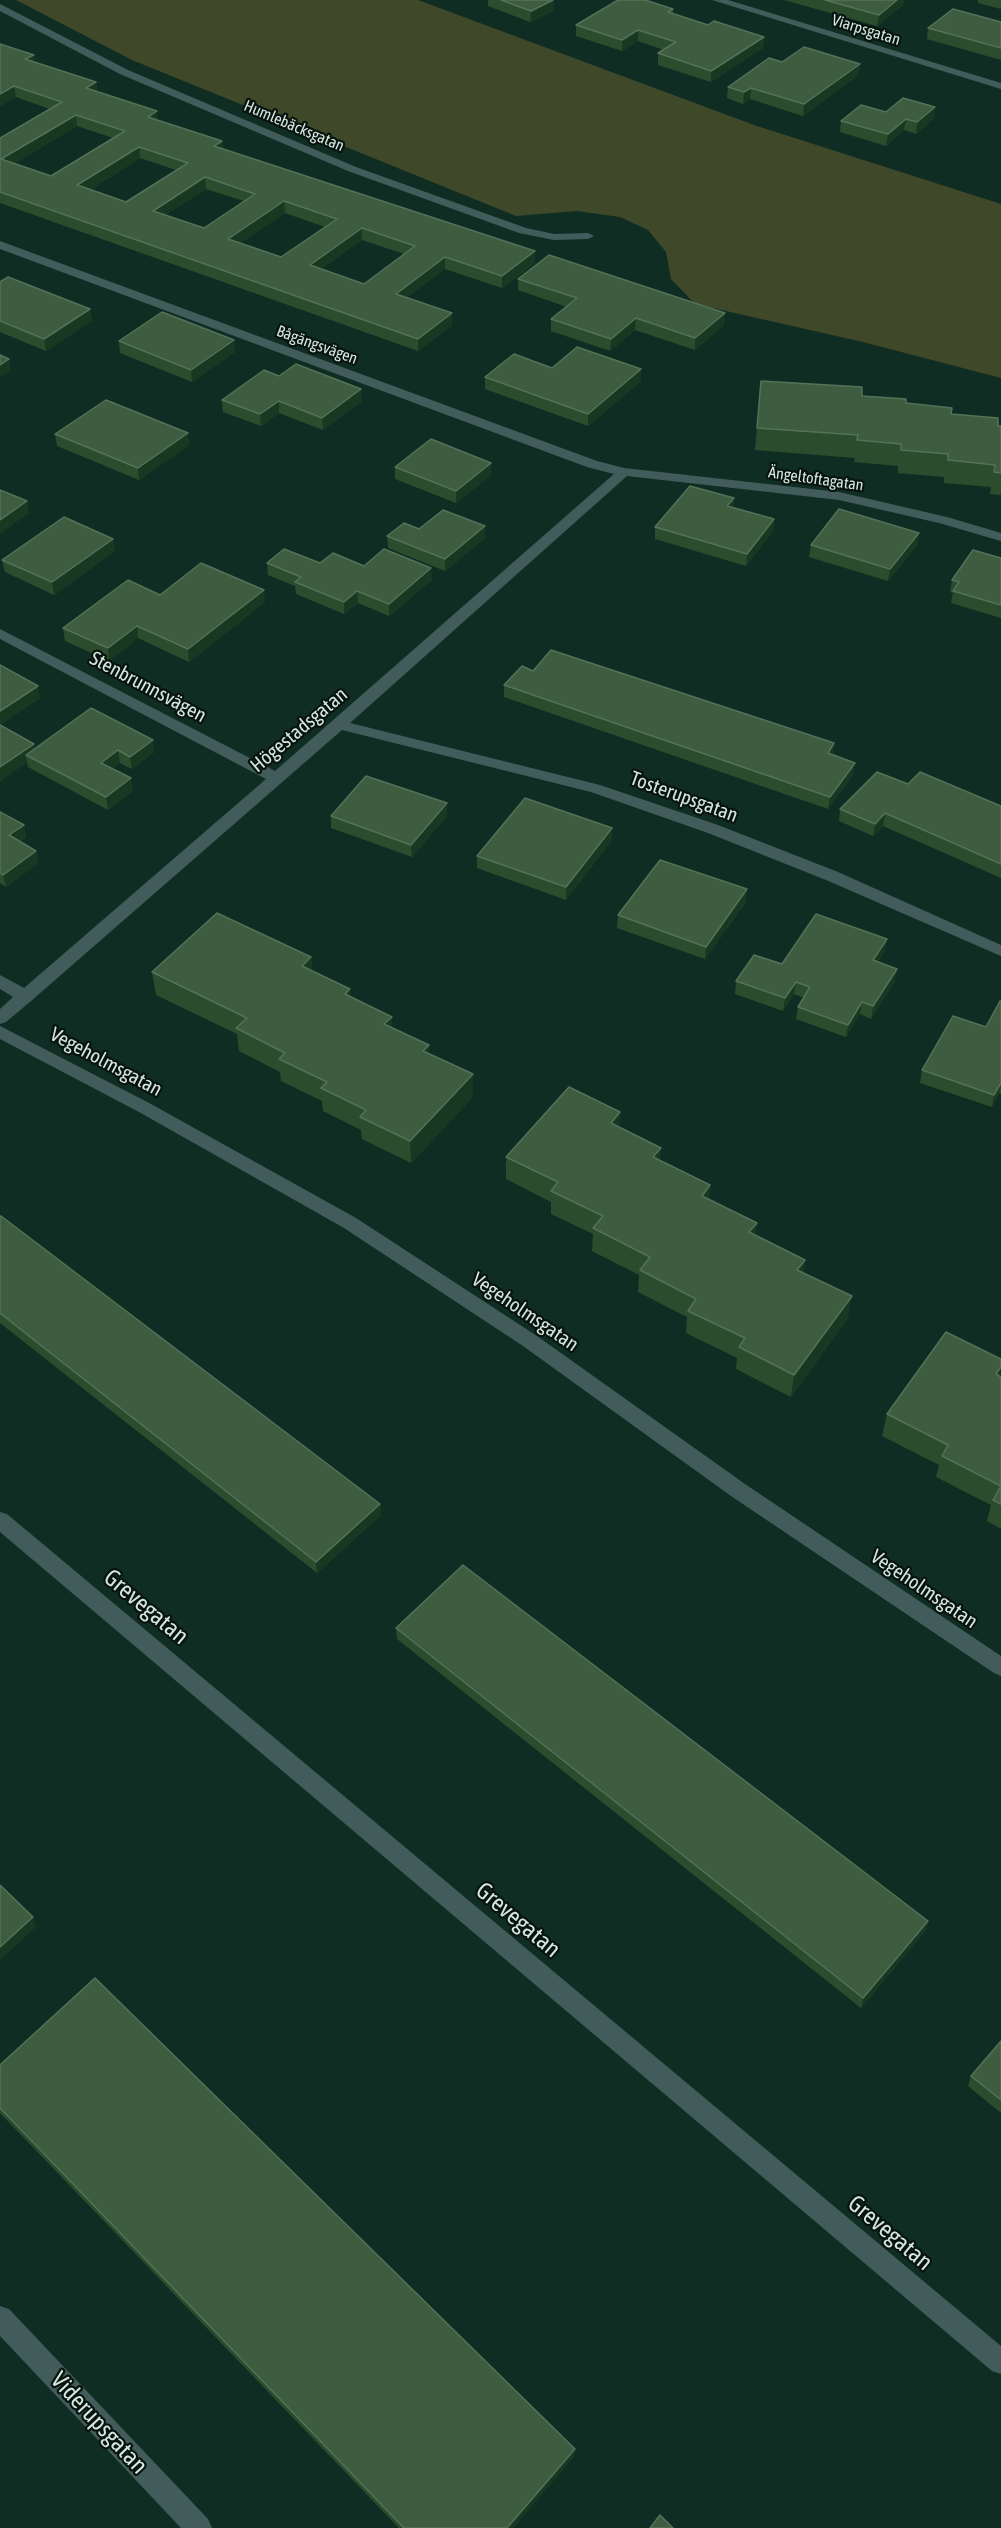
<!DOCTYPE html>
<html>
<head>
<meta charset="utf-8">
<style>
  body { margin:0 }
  canvas { display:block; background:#102d23 }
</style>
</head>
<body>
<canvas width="1001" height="2528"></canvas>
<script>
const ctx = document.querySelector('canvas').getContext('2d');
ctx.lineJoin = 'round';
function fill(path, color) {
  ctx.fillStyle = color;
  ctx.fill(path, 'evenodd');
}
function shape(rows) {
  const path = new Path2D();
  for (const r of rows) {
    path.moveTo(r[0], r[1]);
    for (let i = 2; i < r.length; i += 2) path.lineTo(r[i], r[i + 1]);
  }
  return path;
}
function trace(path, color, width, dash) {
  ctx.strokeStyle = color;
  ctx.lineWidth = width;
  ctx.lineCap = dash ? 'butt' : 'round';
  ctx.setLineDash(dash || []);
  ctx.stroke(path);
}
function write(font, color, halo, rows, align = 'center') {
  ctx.font = font + ' "Asap Condensed",sans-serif';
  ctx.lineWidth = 4.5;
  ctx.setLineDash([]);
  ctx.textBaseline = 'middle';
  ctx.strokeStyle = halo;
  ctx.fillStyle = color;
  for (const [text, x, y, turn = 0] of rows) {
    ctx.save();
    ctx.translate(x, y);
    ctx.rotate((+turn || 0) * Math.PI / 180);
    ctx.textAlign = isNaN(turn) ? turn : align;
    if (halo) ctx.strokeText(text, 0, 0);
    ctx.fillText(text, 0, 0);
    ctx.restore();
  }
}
const green = shape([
  [16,0,418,0,754,125,1001,204,1001,378,863,342,695,304,671,279,666,252,648,230,620,217,577,211,516,216,132,60]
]);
const minor = shape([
  [712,0,728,0,1001,83,1001,89,712,0],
  [0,4,128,70,356,167,526,228,554,234,588,233,594,236,588,239,554,240,519,233,348,171,120,74,0,11,0,4],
  [0,241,597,461,624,468,839,492,947,517,1001,533,1001,541,939,523,839,500,627,476,350,723,600,785,718,825,838,872,1001,945,1001,956,826,880,708,833,591,792,342,730,31,1001,6,1022,0,1024,0,1009,13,997,0,989,0,975,24,988,266,779,0,639,0,629,275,771,614,474,587,467,0,249,0,241],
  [0,1026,151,1104,356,1218,537,1336,745,1484,1001,1656,1001,1676,994,1673,731,1496,523,1346,344,1228,139,1112,0,1039,0,1026],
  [0,1512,7,1514,1001,2346,1001,2374,992,2371,0,1532,0,1512],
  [0,2306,9,2309,208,2519,212,2528,181,2528,0,2336,0,2306]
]);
const wall = shape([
  [488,0,554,0,553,11,530,22,488,6],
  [784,0,904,0,903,5,877,26],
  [978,0,1001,0,1001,9,978,3],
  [673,9,673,14,708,25,764,37,763,48,711,82,658,65,658,53,664,50,638,41,622,51,576,36,576,25],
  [1001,22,1001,60,927,39,928,28],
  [0,44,35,63,96,82,97,92,158,120,222,141,223,149,535,251,535,263,502,288,445,269,407,297,452,313,452,325,418,351,0,203,0,138,50,109,16,97,0,106],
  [77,126,113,138,51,176,15,163],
  [140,158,176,170,126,202,90,190],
  [206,189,244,201,204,228,165,215],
  [285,213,325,227,281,257,240,243],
  [362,240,404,254,364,284,321,269],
  [782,62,858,75,803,116,750,99,743,104,727,98,728,87],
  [886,112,934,118,916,134,904,130,886,146,840,132,841,121],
  [518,279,724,325,695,350,635,330,610,351,551,331,551,319,567,307,518,290],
  [0,282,90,309,92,321,46,351,0,332],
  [119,341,235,352,192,382,120,353],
  [552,368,641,369,641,381,588,426,485,389,485,377],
  [279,376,362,401,323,430,279,413,261,426,223,412,222,400],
  [761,381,862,396,906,403,1001,426,1001,495,990,494,991,487,944,483,944,477,898,473,898,466,854,462,855,458,755,450],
  [55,434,189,445,139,480,57,446],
  [491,463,491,475,456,503,395,479,395,467],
  [734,498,733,507,774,519,773,531,746,566,655,539,655,527],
  [485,526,485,538,445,571,388,548,387,536,419,529],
  [919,533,917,545,888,581,809,557,811,545],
  [113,539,115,551,54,595,5,572,2,560],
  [1001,558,1001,618,951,603,953,593,950,592,952,580],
  [267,563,320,563,364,566,432,580,389,616,358,603,344,614,296,594,295,586,268,575],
  [160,595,265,602,189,662,138,638,109,661,65,641,63,628],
  [0,665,40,698,0,725,34,744,34,749,91,708,154,752,132,769,120,763,112,768,133,791,108,810,28,767,27,762,0,781],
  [533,671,834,743,833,755,853,775,828,809,504,697,504,685],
  [908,784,1001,806,1001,878,883,826,873,836,839,821,840,809],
  [0,812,24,825,26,837,20,842,36,851,38,863,6,887,0,883],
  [331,816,447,816,412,857,331,828],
  [612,840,566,900,477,868,477,856],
  [746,902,705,959,617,928,618,915],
  [885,951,878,962,895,981,871,1019,860,1014,846,1037,796,1019,798,1007,804,998,794,994,783,1011,735,994,736,981,782,964],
  [311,957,312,971,350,997,392,1017,392,1028,429,1054,473,1097,411,1163,362,1139,361,1130,323,1111,322,1101,281,1081,280,1072,239,1051,237,1034,156,995,152,972],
  [1001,1001,1001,1094,999,1093,992,1107,920,1083,922,1070,986,1027],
  [620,1112,619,1127,660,1160,710,1185,709,1200,757,1223,755,1235,805,1260,803,1273,848,1318,791,1397,736,1369,737,1358,686,1333,687,1317,638,1292,639,1275,592,1251,593,1234,551,1214,551,1202,506,1179,506,1157],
  [0,1216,380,1504,381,1515,317,1573,0,1323],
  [1001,1359,1001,1529,987,1521,991,1505,936,1477,939,1465,882,1436,887,1414],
  [396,1628,928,1921,925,1931,861,2008,397,1639],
  [1001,2041,1001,2113,968,2086,971,2076],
  [0,2065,574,2456,513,2528,399,2528,0,2113]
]);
const shadedWall = shape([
  [554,0,553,11,530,22,531,11],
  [897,0,904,0,903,5,877,26,879,15],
  [638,30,638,41,622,51,622,40],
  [764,37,763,48,711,82,711,71],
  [34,55,36,66,25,59],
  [860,64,858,75,803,116,804,104],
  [96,82,97,93,86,88],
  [14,86,16,97,0,106,0,94],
  [751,88,750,99,743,104,744,92],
  [935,107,934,118,916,134,917,122],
  [157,111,158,123,148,117],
  [76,115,77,126,3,170,1,159],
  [906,119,904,130,886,146,888,134],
  [222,141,223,152,214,146],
  [139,147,140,158,79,197,77,185],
  [205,177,206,189,154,222,153,211],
  [284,201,285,213,229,250,228,239],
  [362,228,362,240,310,277,310,265],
  [535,251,535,263,502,288,502,276],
  [445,257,445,269,396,305,396,294],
  [90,309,92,321,46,351,44,339],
  [452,313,452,325,418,351,418,339],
  [725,313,724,325,695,350,695,338],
  [636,318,635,330,610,351,611,339],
  [234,340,235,352,192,382,191,370],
  [9,359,11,370,0,378,0,365],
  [641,369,641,381,588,426,588,414],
  [361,389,362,401,323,430,322,418],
  [279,401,279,413,261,426,260,414],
  [188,433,189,445,139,480,138,468],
  [491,463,491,475,456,503,456,491],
  [734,498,733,510,727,506],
  [27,501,29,513,0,534,0,520],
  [774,519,773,531,746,566,747,554],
  [485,526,485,538,445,571,445,559],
  [919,533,917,545,888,581,890,569],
  [113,539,115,551,54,595,52,582],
  [431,568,432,580,389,616,389,604],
  [264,590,265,602,189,662,188,649],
  [357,591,358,603,344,614,344,602],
  [137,626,138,638,109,661,108,648],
  [38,686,40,698,0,725,0,711],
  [153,740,154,752,132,769,130,757],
  [834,743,833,756,828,753],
  [34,744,36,756,26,755,27,762,0,781,0,767],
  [118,750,120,763,103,775,101,763],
  [855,763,853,775,828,809,830,797],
  [131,778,133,791,108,810,106,797],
  [447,803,447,816,412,857,411,845],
  [885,813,883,826,873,836,875,824],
  [24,825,26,837,12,848,9,835],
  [612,828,612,840,566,900,566,887],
  [36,851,38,863,6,887,3,875],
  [747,889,746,902,705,959,706,947],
  [887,939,885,951,871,973,873,960],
  [311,957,313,980,302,966],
  [897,969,895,981,871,1019,873,1006],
  [796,982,794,994,783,1011,785,998],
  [350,989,351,1011,345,994],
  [862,1002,860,1014,846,1037,848,1025],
  [392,1017,393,1039,384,1024],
  [429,1045,430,1068,423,1051],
  [473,1074,473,1097,411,1163,410,1141],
  [1001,1083,999,1093,992,1107,994,1095],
  [620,1112,619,1135,611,1123],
  [661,1148,659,1170,653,1157],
  [710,1185,708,1207,702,1196],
  [757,1223,754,1245,749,1232],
  [805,1260,802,1282,797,1270],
  [852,1296,848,1318,791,1397,794,1375],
  [1001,1367,1001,1378,996,1374],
  [380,1504,381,1515,317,1573,316,1562],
  [33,1917,36,1927,0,1960,0,1947],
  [928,1921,925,1931,861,2008,863,1998],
  [575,2449,574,2456,513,2528,507,2528]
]);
const building = shape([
  [501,0,553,0,531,11,501,0],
  [618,0,645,0,673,9,668,12,708,25,714,21,764,37,711,71,658,53,676,42,638,30,622,40,576,25,618,0],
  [825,0,897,0,879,15,825,0],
  [953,9,1001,22,1001,48,928,28,953,9],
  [0,44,34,55,25,59,96,82,86,88,157,111,148,117,222,141,214,146,535,251,502,276,445,257,396,294,452,313,418,339,0,192,0,138,62,102,14,86,0,94,0,44],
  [76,115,125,131,51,176,1,159,76,115],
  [139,147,188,163,126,202,77,185,139,147],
  [205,177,255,194,204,228,153,211,205,177],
  [284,201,337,219,281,257,228,239,284,201],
  [362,228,415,246,364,284,310,265,362,228],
  [804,47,860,64,804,104,751,88,744,92,728,87,769,58,782,62,804,47],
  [903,98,935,107,917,122,906,119,888,134,841,121,861,105,886,112,903,98],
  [549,255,725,313,695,338,636,318,611,339,551,319,577,298,518,279,549,255],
  [8,277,90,309,44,339,0,321,0,282,8,277],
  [162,312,234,340,191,370,119,341,162,312],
  [577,347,641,369,588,414,485,377,514,354,552,368,577,347],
  [0,355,9,359,0,365,0,355],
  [296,364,361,389,322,418,279,401,260,414,222,400,264,370,279,376,296,364],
  [761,381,862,387,862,396,906,399,906,403,952,408,951,414,998,418,998,426,1001,426,1001,473,994,472,995,465,948,460,948,454,901,450,901,444,857,440,858,435,757,428,761,381],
  [106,400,188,433,138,468,55,434,106,400],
  [431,439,491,463,456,491,395,467,431,439],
  [690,486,734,498,727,506,774,519,747,554,655,527,690,486],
  [0,490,27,501,0,520,0,490],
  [839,509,919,533,890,569,811,545,839,509],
  [443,510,485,526,445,559,387,536,404,523,419,529,443,510],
  [64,517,113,539,52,582,2,560,64,517],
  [284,549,320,563,333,553,364,566,384,549,431,568,389,604,357,591,344,602,295,582,301,577,267,563,284,549],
  [973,550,1001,558,1001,605,953,591,959,582,952,580,973,550],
  [201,563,264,590,188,649,137,626,108,648,63,628,128,580,160,595,201,563],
  [551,650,834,743,828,753,855,763,830,797,504,685,522,666,533,671,551,650],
  [0,665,38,686,0,711,0,665],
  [91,708,153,740,130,757,118,750,101,763,131,778,106,797,26,755,91,708],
  [0,725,34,744,0,767,0,725],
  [877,772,908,784,920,772,1001,806,1001,864,885,813,875,824,840,809,877,772],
  [366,776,447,803,411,845,331,816,366,776],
  [525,798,612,828,566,887,477,856,525,798],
  [0,812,24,825,9,835,36,851,3,875,0,873,0,812],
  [660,860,747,889,706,947,618,915,660,860],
  [217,913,311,957,302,966,350,989,345,994,392,1017,384,1024,429,1045,423,1051,473,1074,410,1141,360,1117,366,1110,321,1088,327,1082,279,1059,285,1053,236,1028,247,1018,152,972,217,913],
  [816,914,887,939,873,960,897,969,873,1006,862,1002,848,1025,798,1007,810,987,796,982,785,998,736,981,754,955,782,964,816,914],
  [1000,1001,1001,1001,1001,1083,994,1095,922,1070,953,1016,986,1027,1000,1001],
  [569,1087,620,1112,611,1123,661,1148,653,1157,710,1185,702,1196,757,1223,749,1232,805,1260,797,1270,852,1296,794,1375,739,1347,745,1338,688,1311,696,1299,640,1270,650,1257,593,1228,603,1216,551,1191,558,1182,506,1157,569,1087],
  [0,1216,1,1216,380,1504,316,1562,0,1313,0,1216],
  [946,1332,1001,1359,1001,1367,996,1374,1001,1377,1001,1486,942,1456,948,1445,887,1414,946,1332],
  [1001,1486,1001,1504,993,1500,1001,1486],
  [463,1565,928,1921,863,1998,396,1628,463,1565],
  [0,1885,33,1917,0,1947,0,1885],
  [95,1978,575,2449,507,2528,404,2528,0,2108,0,2065,95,1978],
  [1001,2041,1001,2100,971,2076,1001,2041],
  [660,2515,673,2528,650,2528,660,2515]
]);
const farStreetnames = [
  ["Viarpsgatan",866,30,17],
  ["Humlebäcksgatan",294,126,23],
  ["Bågängsvägen",317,345,20],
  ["Ängeltoftagatan",816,479,8]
];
const streetNames = [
  ["Stenbrunnsvägen",148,687,28],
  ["Högestadsgatan",299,730,-40],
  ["Tosterupsgatan",684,797,20],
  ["Vegeholmsgatan",106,1062,28],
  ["Vegeholmsgatan",525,1312,34],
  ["Vegeholmsgatan",924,1589,34]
];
const nearStreetnames = [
  ["Grevegatan",146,1607,40],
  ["Grevegatan",518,1920,40],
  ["Grevegatan",890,2233,40],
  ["Viderupsgatan",99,2423,47]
];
fill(green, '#3f4828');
fill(minor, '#425c5b');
fill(wall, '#2b4c2d');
fill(shadedWall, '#183821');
fill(building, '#3d5c40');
trace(building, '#557259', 1.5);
write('16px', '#d6e6df', '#07130e', farStreetnames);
write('20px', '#d6e6df', '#07130e', streetNames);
write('24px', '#d6e6df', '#07130e', nearStreetnames);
</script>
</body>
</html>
